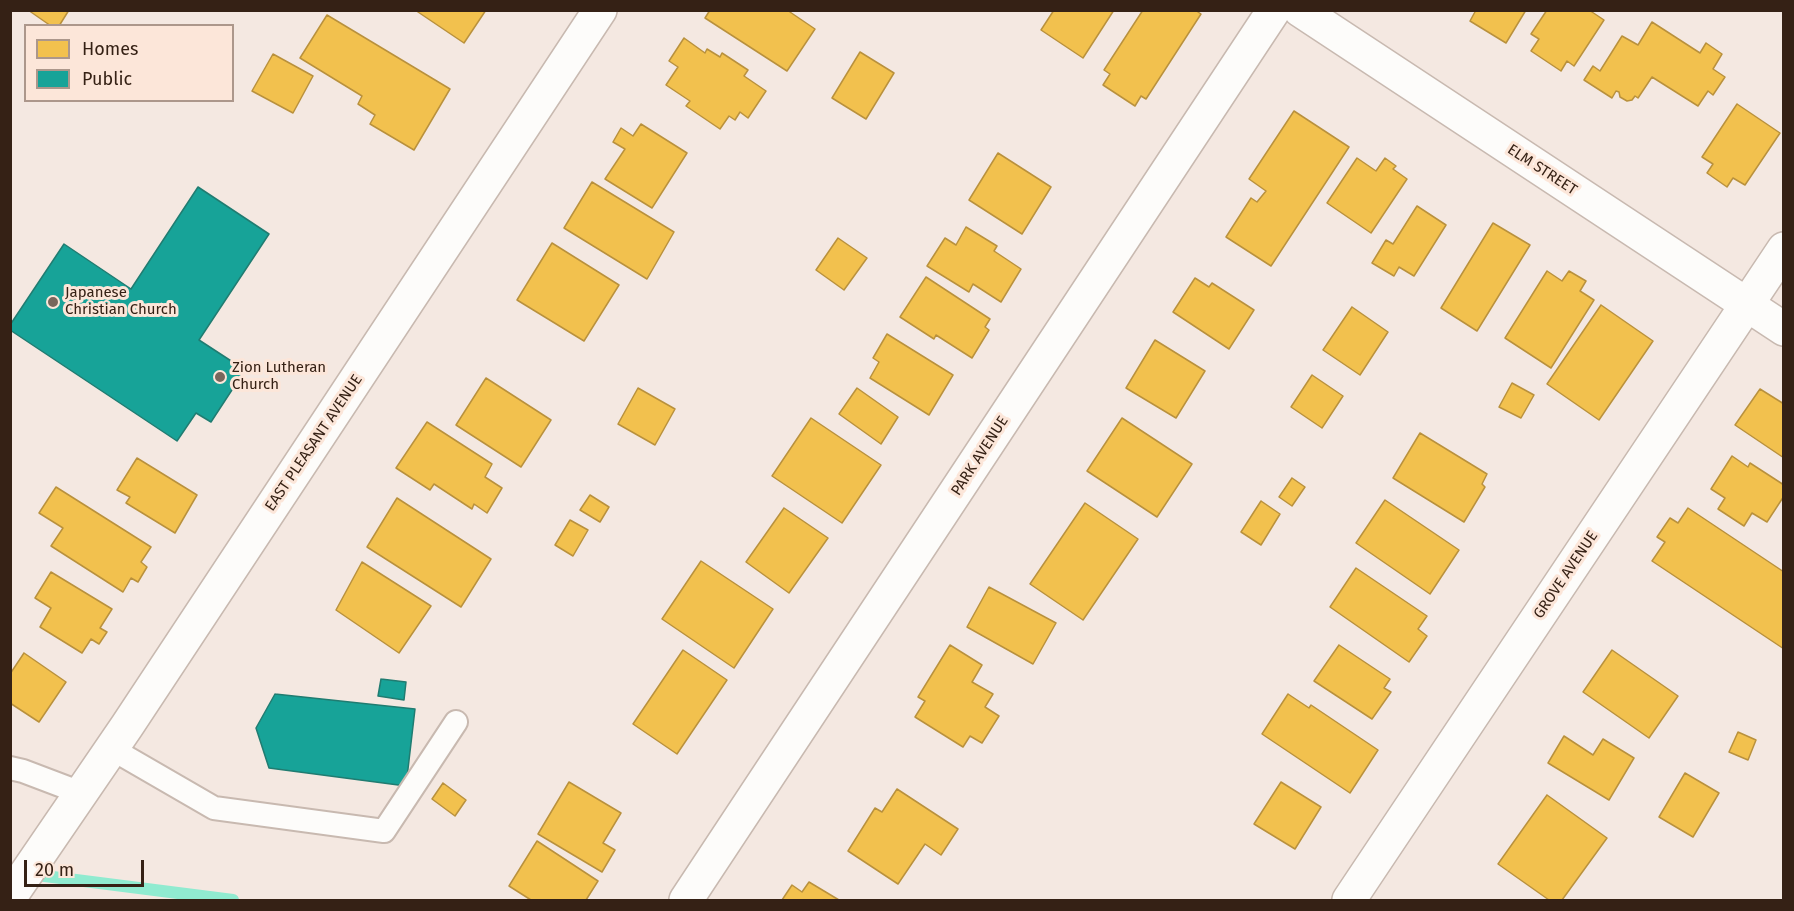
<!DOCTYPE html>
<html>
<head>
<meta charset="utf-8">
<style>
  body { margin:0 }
  #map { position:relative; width:1794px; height:911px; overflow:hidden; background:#f4e8e1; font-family:"Fira Sans",sans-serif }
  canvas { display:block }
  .frame { position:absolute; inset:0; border:12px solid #352115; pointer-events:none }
  .legend { position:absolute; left:24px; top:24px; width:210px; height:78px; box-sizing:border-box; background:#fce6d9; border:2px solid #ac978b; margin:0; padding:8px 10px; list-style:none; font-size:18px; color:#352115 }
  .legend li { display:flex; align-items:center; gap:12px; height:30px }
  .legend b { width:30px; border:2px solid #ac978b }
  .scale { position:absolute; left:24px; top:860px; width:120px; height:27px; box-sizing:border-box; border:3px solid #352115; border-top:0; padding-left:8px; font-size:18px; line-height:21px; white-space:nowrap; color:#352115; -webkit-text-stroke:4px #fce6d9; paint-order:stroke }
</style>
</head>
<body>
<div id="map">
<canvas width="1794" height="911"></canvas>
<div class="frame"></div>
<ul class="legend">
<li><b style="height:16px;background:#f2c14e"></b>Homes</li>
<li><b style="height:16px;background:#17a398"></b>Public</li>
</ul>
<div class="scale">20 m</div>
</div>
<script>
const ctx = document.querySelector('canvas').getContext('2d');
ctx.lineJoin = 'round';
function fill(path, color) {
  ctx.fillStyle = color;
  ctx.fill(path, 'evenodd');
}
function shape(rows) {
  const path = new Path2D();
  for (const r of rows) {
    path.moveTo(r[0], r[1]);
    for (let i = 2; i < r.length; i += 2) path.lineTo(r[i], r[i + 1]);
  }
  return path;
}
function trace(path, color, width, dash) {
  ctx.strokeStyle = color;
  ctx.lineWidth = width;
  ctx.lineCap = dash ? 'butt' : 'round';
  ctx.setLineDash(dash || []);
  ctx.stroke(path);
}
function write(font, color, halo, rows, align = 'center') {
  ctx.font = font + ' "Fira Sans",sans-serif';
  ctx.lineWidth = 6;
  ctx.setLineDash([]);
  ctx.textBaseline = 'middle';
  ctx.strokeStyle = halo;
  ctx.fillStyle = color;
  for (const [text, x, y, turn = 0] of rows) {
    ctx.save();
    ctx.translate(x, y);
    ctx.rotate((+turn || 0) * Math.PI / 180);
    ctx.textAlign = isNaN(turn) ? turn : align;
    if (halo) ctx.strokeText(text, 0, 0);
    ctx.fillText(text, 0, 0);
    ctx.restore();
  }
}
const homes = shape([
  [28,10,69,10,59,26,51,26,28,10],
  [415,10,486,10,464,43,415,10],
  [710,10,787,10,815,29,787,71,705,18,710,10],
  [1054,10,1114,10,1083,58,1041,30,1054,10],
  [1143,10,1195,10,1201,14,1146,99,1141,96,1135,106,1103,85,1110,74,1104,70,1143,10],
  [1476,10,1526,10,1506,43,1470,21,1476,10],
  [1547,10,1589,10,1604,20,1574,66,1567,61,1561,71,1531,51,1539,39,1531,34,1547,10],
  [327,15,450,89,414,150,370,124,375,115,358,104,362,96,300,58,327,15],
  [1652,22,1700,53,1706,43,1722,54,1713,69,1725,77,1713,95,1708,91,1698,106,1652,77,1638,98,1635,96,1632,100,1627,101,1620,97,1619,92,1616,91,1612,98,1584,80,1593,66,1600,71,1622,36,1638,45,1652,22],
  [684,38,705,53,707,49,720,57,722,53,748,70,744,76,766,91,748,118,740,112,735,120,729,116,720,129,686,106,690,101,666,85,678,67,669,61,684,38],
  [860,52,894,73,866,119,832,98,860,52],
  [273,54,313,76,293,113,252,91,273,54],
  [1737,104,1780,133,1745,185,1733,178,1727,187,1707,173,1713,164,1702,157,1737,104],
  [1294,111,1349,147,1271,266,1226,237,1251,198,1257,202,1266,191,1249,179,1294,111],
  [641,124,687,153,652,208,605,179,625,149,613,142,621,128,633,136,641,124],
  [998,153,1051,187,1022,234,969,200,998,153],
  [1357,158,1376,171,1385,158,1396,166,1393,169,1407,179,1371,233,1327,203,1357,158],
  [592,182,674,232,647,279,564,228,592,182],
  [1417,206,1446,225,1414,276,1399,267,1394,276,1372,263,1386,240,1393,244,1417,206],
  [1493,223,1530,245,1477,331,1441,308,1493,223],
  [966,227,997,246,994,251,1021,269,1001,302,973,284,969,292,927,266,945,238,956,245,966,227],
  [838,238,867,258,844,290,816,270,838,238],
  [552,243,619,285,584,341,517,300,552,243],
  [1547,271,1562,281,1569,271,1586,281,1580,291,1594,300,1551,368,1505,338,1547,271],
  [926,277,990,319,985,327,989,330,972,358,936,335,934,339,900,317,926,277],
  [1195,278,1209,287,1212,283,1254,310,1229,349,1173,312,1195,278],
  [1601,305,1653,341,1599,420,1547,384,1601,305],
  [1352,307,1388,332,1360,375,1323,350,1352,307],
  [887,334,953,375,929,415,870,378,879,362,873,358,887,334],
  [1155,340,1205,371,1176,418,1126,388,1155,340],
  [1312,375,1343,396,1322,428,1291,407,1312,375],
  [486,378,551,420,521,467,456,425,486,378],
  [1512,383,1534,395,1521,418,1499,407,1512,383],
  [638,388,675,409,655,445,618,424,638,388],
  [857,388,898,417,881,444,839,414,857,388],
  [1760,389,1784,404,1784,458,1735,425,1760,389],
  [811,418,881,465,842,523,772,476,811,418],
  [1122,418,1192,464,1157,517,1087,471,1122,418],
  [427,422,492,464,485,477,502,488,487,513,474,504,472,509,434,484,430,490,396,468,427,422],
  [1420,433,1487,474,1482,484,1485,487,1464,522,1393,478,1420,433],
  [1732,456,1748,467,1750,463,1784,485,1784,496,1767,522,1752,513,1744,526,1718,509,1725,498,1711,489,1732,456],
  [137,458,197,495,175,533,126,503,130,497,117,490,137,458],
  [1292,478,1305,487,1292,506,1279,497,1292,478],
  [56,487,151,547,141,562,147,567,138,582,131,578,123,592,51,546,63,528,39,513,56,487],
  [590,495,609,507,600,522,580,510,590,495],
  [397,498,491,559,461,607,367,547,397,498],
  [1385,500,1459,550,1430,594,1356,543,1385,500],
  [1261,501,1280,514,1261,545,1241,532,1261,501],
  [1085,503,1138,539,1083,620,1030,584,1085,503],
  [784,508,828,538,789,593,746,562,784,508],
  [1688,508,1784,572,1784,649,1652,561,1665,542,1657,537,1670,518,1678,523,1688,508],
  [570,520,588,530,573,556,555,545,570,520],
  [701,561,773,609,734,668,662,619,701,561],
  [362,562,431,606,399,653,336,610,362,562],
  [1356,568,1427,616,1418,629,1427,636,1409,662,1330,607,1356,568],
  [51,572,112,609,100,628,107,632,99,644,91,639,82,653,40,627,51,608,35,598,51,572],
  [989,587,1056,623,1033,664,967,627,989,587],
  [950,645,982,665,972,682,993,694,985,707,999,716,982,743,970,736,963,747,915,717,925,701,918,697,950,645],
  [1339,645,1390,679,1384,688,1391,692,1372,719,1314,681,1339,645],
  [683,650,727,680,677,754,633,724,683,650],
  [1612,650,1678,696,1649,738,1583,692,1612,650],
  [24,653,66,682,39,722,10,703,10,674,24,653],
  [1288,694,1309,708,1311,705,1378,750,1350,793,1262,734,1288,694],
  [1738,732,1756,740,1748,760,1729,752,1738,732],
  [1564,736,1593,755,1603,739,1634,758,1609,800,1548,763,1564,736],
  [1685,773,1719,793,1693,837,1659,817,1685,773],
  [569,782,621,813,603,843,615,850,602,872,538,834,569,782],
  [1281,782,1321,807,1295,849,1254,824,1281,782],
  [443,783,466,800,455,816,432,799,443,783],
  [897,789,958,829,941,855,925,844,898,884,848,851,875,808,882,812,897,789],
  [1547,795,1607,838,1562,900,1549,900,1498,864,1547,795],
  [537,841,598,881,586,900,531,900,509,886,537,841],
  [809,882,839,900,782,900,792,885,802,892,809,882]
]);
const public = shape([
  [198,187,269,234,199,340,245,370,211,422,196,413,177,441,10,330,10,325,64,244,131,289,198,187],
  [381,679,406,682,404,700,378,696,381,679],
  [275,694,415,709,406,786,269,768,256,728,275,694]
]);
const stream = shape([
  [29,874,233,900]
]);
const service = shape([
  [112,749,214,808,384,831,456,722],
  [10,768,23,771,81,793]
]);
const minor = shape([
  [1300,10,1784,329],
  [10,897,127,726,600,10],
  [686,900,1274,10],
  [1349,900,1784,249]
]);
const markers = [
  [53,302,6,"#78675c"],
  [220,377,6,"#78675c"]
];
const streetNames = [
  ["ELM STREET",1542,170,33],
  ["EAST PLEASANT AVENUE",314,443,-56],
  ["PARK AVENUE",980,456,-57],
  ["GROVE AVENUE",1566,575,-56]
];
const poiNames = [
  ["Japanese",65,293],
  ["Christian Church",65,310],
  ["Zion Lutheran",232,368],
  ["Church",232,385]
];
fill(homes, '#f2c14e');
trace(homes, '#b9913d', 1.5);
fill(public, '#17a398');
trace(public, '#207c71', 1.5);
trace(stream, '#90ebd0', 12);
trace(service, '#c8b9b0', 26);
trace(minor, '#c8b9b0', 36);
trace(service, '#fdfcfa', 22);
trace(minor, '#fdfcfa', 33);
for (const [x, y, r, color] of markers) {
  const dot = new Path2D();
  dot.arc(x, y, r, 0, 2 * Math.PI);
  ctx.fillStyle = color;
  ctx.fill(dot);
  trace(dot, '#fce6d9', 2);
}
write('15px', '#352115', '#fce6d9', streetNames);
write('15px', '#352115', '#fce6d9', poiNames, 'left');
</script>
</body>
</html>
